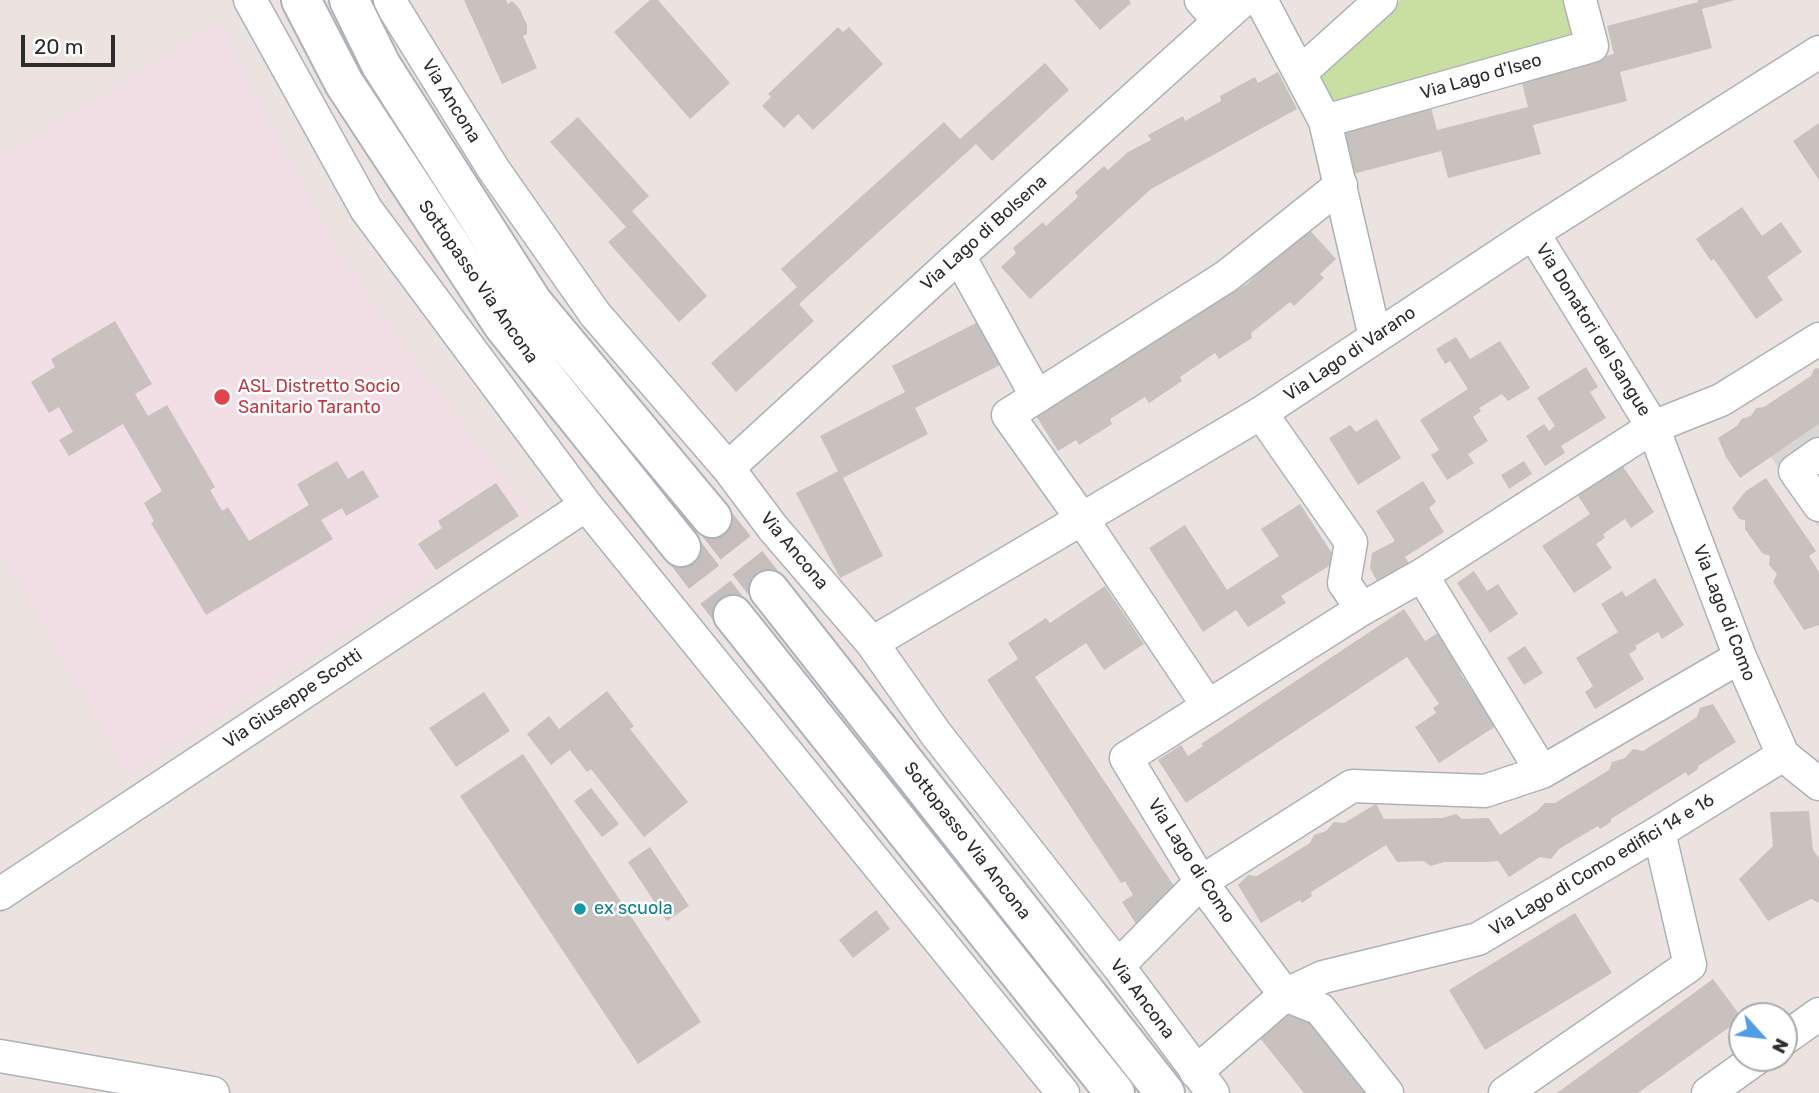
<!DOCTYPE html>
<html>
<head>
<meta charset="utf-8">
<style>
  body { margin:0 }
  #map { position:relative; width:1819px; height:1093px; overflow:hidden; background:#ece3e0; font-family:Rubik,sans-serif }
  canvas { display:block }
  .north { position:absolute; left:1728px; top:1002px; width:70px; height:70px; box-sizing:border-box; background:#fff; border:2px solid #ababab; border-radius:50%; rotate:117deg; font-size:19px; font-weight:700; line-height:28px; text-align:center; color:#2c2c2c }
  .north::after { content:''; display:block; margin:auto; width:24px; height:32px; background:#4f9cea; clip-path:polygon(50% 0,100% 100%,50% 72%,0 100%) }
  .scale { position:absolute; left:21px; top:35px; width:94px; height:32px; box-sizing:border-box; border:4px solid #2c2c2c; border-top:0; padding-left:9px; font-size:21px; line-height:24px; white-space:nowrap; color:#2c2c2c; -webkit-text-stroke:5px #fff; paint-order:stroke }
</style>
</head>
<body>
<div id="map">
<canvas width="1819" height="1093"></canvas>
<div class="north">N</div>
<div class="scale">20 m</div>
</div>
<script>
const ctx = document.querySelector('canvas').getContext('2d');
ctx.lineJoin = 'round';
function fill(path, color) {
  ctx.fillStyle = color;
  ctx.fill(path, 'evenodd');
}
function shape(rows) {
  const path = new Path2D();
  for (const r of rows) {
    path.moveTo(r[0], r[1]);
    for (let i = 2; i < r.length; i += 2) path.lineTo(r[i], r[i + 1]);
  }
  return path;
}
function trace(path, color, width, dash) {
  ctx.strokeStyle = color;
  ctx.lineWidth = width;
  ctx.lineCap = dash ? 'butt' : 'round';
  ctx.setLineDash(dash || []);
  ctx.stroke(path);
}
function write(font, color, halo, rows, align = 'center') {
  ctx.font = font + ' Rubik,sans-serif';
  ctx.lineWidth = 5;
  ctx.setLineDash([]);
  ctx.textBaseline = 'middle';
  ctx.strokeStyle = halo;
  ctx.fillStyle = color;
  for (const [text, x, y, turn = 0] of rows) {
    ctx.save();
    ctx.translate(x, y);
    ctx.rotate((+turn || 0) * Math.PI / 180);
    ctx.textAlign = isNaN(turn) ? turn : align;
    if (halo) ctx.strokeText(text, 0, 0);
    ctx.fillText(text, 0, 0);
    ctx.restore();
  }
}
const medical = shape([
  [220,22,250,84,327,232,394,332,492,462,530,509,129,775,0,549,0,158]
]);
const green = shape([
  [1401,0,1570,0,1579,36,1327,111,1310,82]
]);
const plaza = shape([
  [1819,424,1819,528,1771,457]
]);
const building = shape([
  [464,0,506,0,508,4,512,1,519,8,527,25,527,34,523,36,537,68,502,84],
  [650,0,658,0,730,83,690,119,614,32],
  [1074,0,1129,0,1131,3,1100,30],
  [1698,0,1735,0,1702,9,1712,48,1620,72,1627,101,1533,125,1541,154,1448,178,1441,151,1349,175,1337,128,1430,104,1437,130,1528,107,1521,79,1614,54,1607,26,1698,2],
  [838,27,843,32,849,27,883,64,813,130,798,114,784,128,762,106,771,97,768,94],
  [1045,63,1069,90,992,161,976,144,799,304,814,321,736,392,711,363,797,287,781,269,944,122,960,139],
  [1278,72,1297,109,1151,189,1030,299,1001,267,1016,253,1013,248,1043,222,1046,226,1078,197,1075,192,1104,166,1108,170,1128,152,1151,140,1148,135,1183,116,1185,121,1221,101,1220,96,1255,77,1258,83],
  [578,117,649,196,632,211,707,296,679,322,608,242,626,227,550,142],
  [1819,123,1819,180,1793,141],
  [1742,207,1762,236,1781,222,1802,252,1767,277,1783,300,1756,319,1714,259,1711,261,1696,239],
  [1307,227,1336,259,1320,274,1324,278,1294,306,1290,302,1251,333,1252,338,1219,359,1215,353,1180,377,1182,381,1149,403,1145,397,1110,419,1112,424,1079,445,1076,440,1058,451,1035,414,1247,284],
  [115,321,152,384,135,394,148,416,167,405,215,487,210,490,222,511,228,507,249,541,309,505,297,484,337,461,348,479,363,470,379,497,346,516,342,508,321,520,333,539,206,615,151,523,154,521,144,503,162,491,123,424,69,456,59,440,73,432,59,407,49,413,31,382,55,367,51,359],
  [978,322,1000,365,915,408,928,434,843,478,883,556,840,578,796,493,838,471,820,436,905,392,892,366],
  [1456,337,1470,359,1500,341,1530,388,1508,401,1502,394,1479,408,1481,411,1473,417,1488,441,1468,454,1474,463,1447,480,1431,455,1439,450,1420,420,1468,389,1450,361,1445,364,1436,349],
  [1586,367,1598,387,1590,392,1606,418,1561,446,1565,453,1545,466,1526,436,1544,424,1549,431,1555,426,1537,398],
  [1819,368,1819,424,1740,478,1726,457,1718,438,1738,425,1741,419,1751,416,1756,408,1764,407,1811,376,1814,369],
  [1377,419,1401,458,1358,485,1329,438,1350,425,1356,432],
  [1524,461,1532,474,1509,489,1501,475],
  [1622,465,1654,512,1631,528,1625,519,1603,534,1605,538,1596,544,1612,568,1574,593,1542,546,1590,514,1572,487],
  [1766,478,1816,551,1809,556,1819,572,1819,625,1804,630,1773,582,1777,574,1769,565,1770,556,1762,553,1745,529,1745,520,1739,519,1732,508,1746,491],
  [1423,481,1436,502,1429,508,1444,532,1405,557,1409,563,1378,583,1370,568,1372,553,1395,541,1376,511],
  [496,483,519,516,436,570,418,544,442,528,438,521],
  [1300,504,1337,561,1281,596,1286,603,1248,627,1236,610,1203,632,1149,548,1185,525,1227,590,1279,556,1261,529],
  [1474,571,1487,591,1498,584,1518,614,1490,633,1457,583],
  [1655,578,1684,625,1662,639,1658,632,1635,646,1637,649,1629,654,1644,679,1595,709,1585,692,1593,686,1576,658,1618,632,1601,604,1622,591,1626,597],
  [1105,586,1144,644,1104,670,1086,643,1035,677,1182,898,1138,927,1122,902,1133,895,1125,881,1121,883,987,680,1018,659,1008,643,1046,618,1050,623],
  [1404,609,1425,641,1441,631,1466,668,1460,673,1496,726,1439,763,1415,727,1436,713,1433,708,1439,704,1407,657,1186,803,1158,760,1181,745,1188,756,1203,746,1201,744],
  [1525,646,1543,673,1524,685,1507,658],
  [607,691,634,726,630,729,688,802,644,837,591,769,587,772,570,750,551,765,527,734,549,716,559,729],
  [484,692,510,731,456,767,429,728],
  [1713,704,1736,742,1698,766,1698,769,1688,776,1686,772,1611,819,1611,822,1600,829,1598,826,1559,849,1551,859,1540,857,1509,877,1498,861,1487,862,1444,862,1431,866,1423,861,1397,862,1386,845,1311,892,1312,896,1302,903,1300,900,1261,923,1238,885,1248,875,1257,876,1310,843,1314,835,1326,831,1334,822,1344,823,1376,804,1384,819,1442,818,1456,814,1462,819,1489,818,1500,835,1537,811,1545,803,1555,803,1609,770,1612,762,1625,758,1633,749,1643,751,1697,717,1700,708],
  [523,754,701,1022,638,1064,460,796],
  [591,788,619,824,602,837,574,801],
  [1809,811,1813,850,1819,858,1819,903,1811,899,1768,921,1739,879,1773,846,1770,812],
  [650,847,689,906,667,921,628,862],
  [876,910,890,929,853,958,839,940],
  [1575,913,1612,973,1485,1050,1449,990],
  [1713,979,1742,1018,1638,1093,1557,1093],
  [1299,1007,1368,1093,1304,1093,1260,1038]
]);
const tertiaryTunnel = shape([
  [712,518,769,590],
  [681,547,733,615]
]);
const minor = shape([
  [250,0,366,209,586,505,1063,1093],
  [390,0,395,10,494,170,595,314,728,468,773,528,872,643,936,734,1118,966,1213,1093],
  [1201,0,1219,21],
  [1261,0,1325,121,1375,337],
  [1300,73,1381,0],
  [1325,121,1592,46,1580,0],
  [1533,233,1653,427,1740,657,1783,755,1819,784],
  [959,256,1037,397],
  [1261,413,1351,542,1344,583,1362,609],
  [1819,454,1795,471,1819,505],
  [728,468,959,256,1243,0],
  [1422,575,1542,772],
  [872,643,1261,413,1533,233,1819,52],
  [1208,706,1082,519,1008,415,1227,276,1341,185],
  [0,894,586,505],
  [1118,966,1201,882,1352,786,1485,791,1542,772,1740,657],
  [1784,1039,1819,1014],
  [0,1056,213,1093],
  [1196,1072,1285,995,1323,977,1478,939,1659,832,1783,755],
  [1387,1093,1320,1009,1285,995,1201,882,1126,758,1362,609,1422,575,1653,427,1721,400,1819,339],
  [1505,1093,1690,965,1659,832],
  [1708,1093,1757,1058]
]);
const tertiary = shape([
  [301,0,344,83,503,325,681,547],
  [349,0,381,65,533,303,712,518],
  [769,590,1165,1093],
  [733,615,1115,1093]
]);
const markers = [
  [222,397,9,"#e0444e"],
  [580,909,7,"#0f9aa8"]
];
const streetNames = [
  ["Via Lago d'Iseo",1481,77,-16],
  ["Via Ancona",451,101,58],
  ["Via Lago di Bolsena",984,233,-42],
  ["Sottopasso Via Ancona",478,282,55],
  ["Via Donatori del Sangue",1593,330,58],
  ["Via Lago di Varano",1350,354,-34],
  ["Via Ancona",794,551,50],
  ["Via Lago di Como",1724,613,69],
  ["Via Giuseppe Scotti",293,699,-34],
  ["Sottopasso Via Ancona",967,841,52],
  ["Via Lago di Como",1191,861,57],
  ["Via Lago di Como edifici 14 e 16",1602,865,-31],
  ["Via Ancona",1142,999,53]
];
const healthNames = [
  ["ASL Distretto Socio",238,387],
  ["Sanitario Taranto",238,408]
];
const cultureNames = [
  ["ex scuola",594,909]
];
fill(medical, '#f2dee5');
fill(green, '#c9dea1');
fill(plaza, '#d9d5d2');
fill(building, '#c8c1be');
trace(tertiaryTunnel, '#c6bebc', 38, [38, 19]);
trace(minor, '#acb2b7', 35);
trace(tertiary, '#acb2b7', 42);
trace(minor, '#fff', 32);
trace(tertiary, '#fff', 38);
for (const [x, y, r, color] of markers) {
  const dot = new Path2D();
  dot.arc(x, y, r, 0, 2 * Math.PI);
  ctx.fillStyle = color;
  ctx.fill(dot);
  trace(dot, '#fff', 2.5);
}
write('18px', '#2c2c2c', '#fff', streetNames);
write('18px', '#be3a42', '#fff', healthNames, 'left');
write('18px', '#0d838f', '#fff', cultureNames, 'left');
</script>
</body>
</html>
